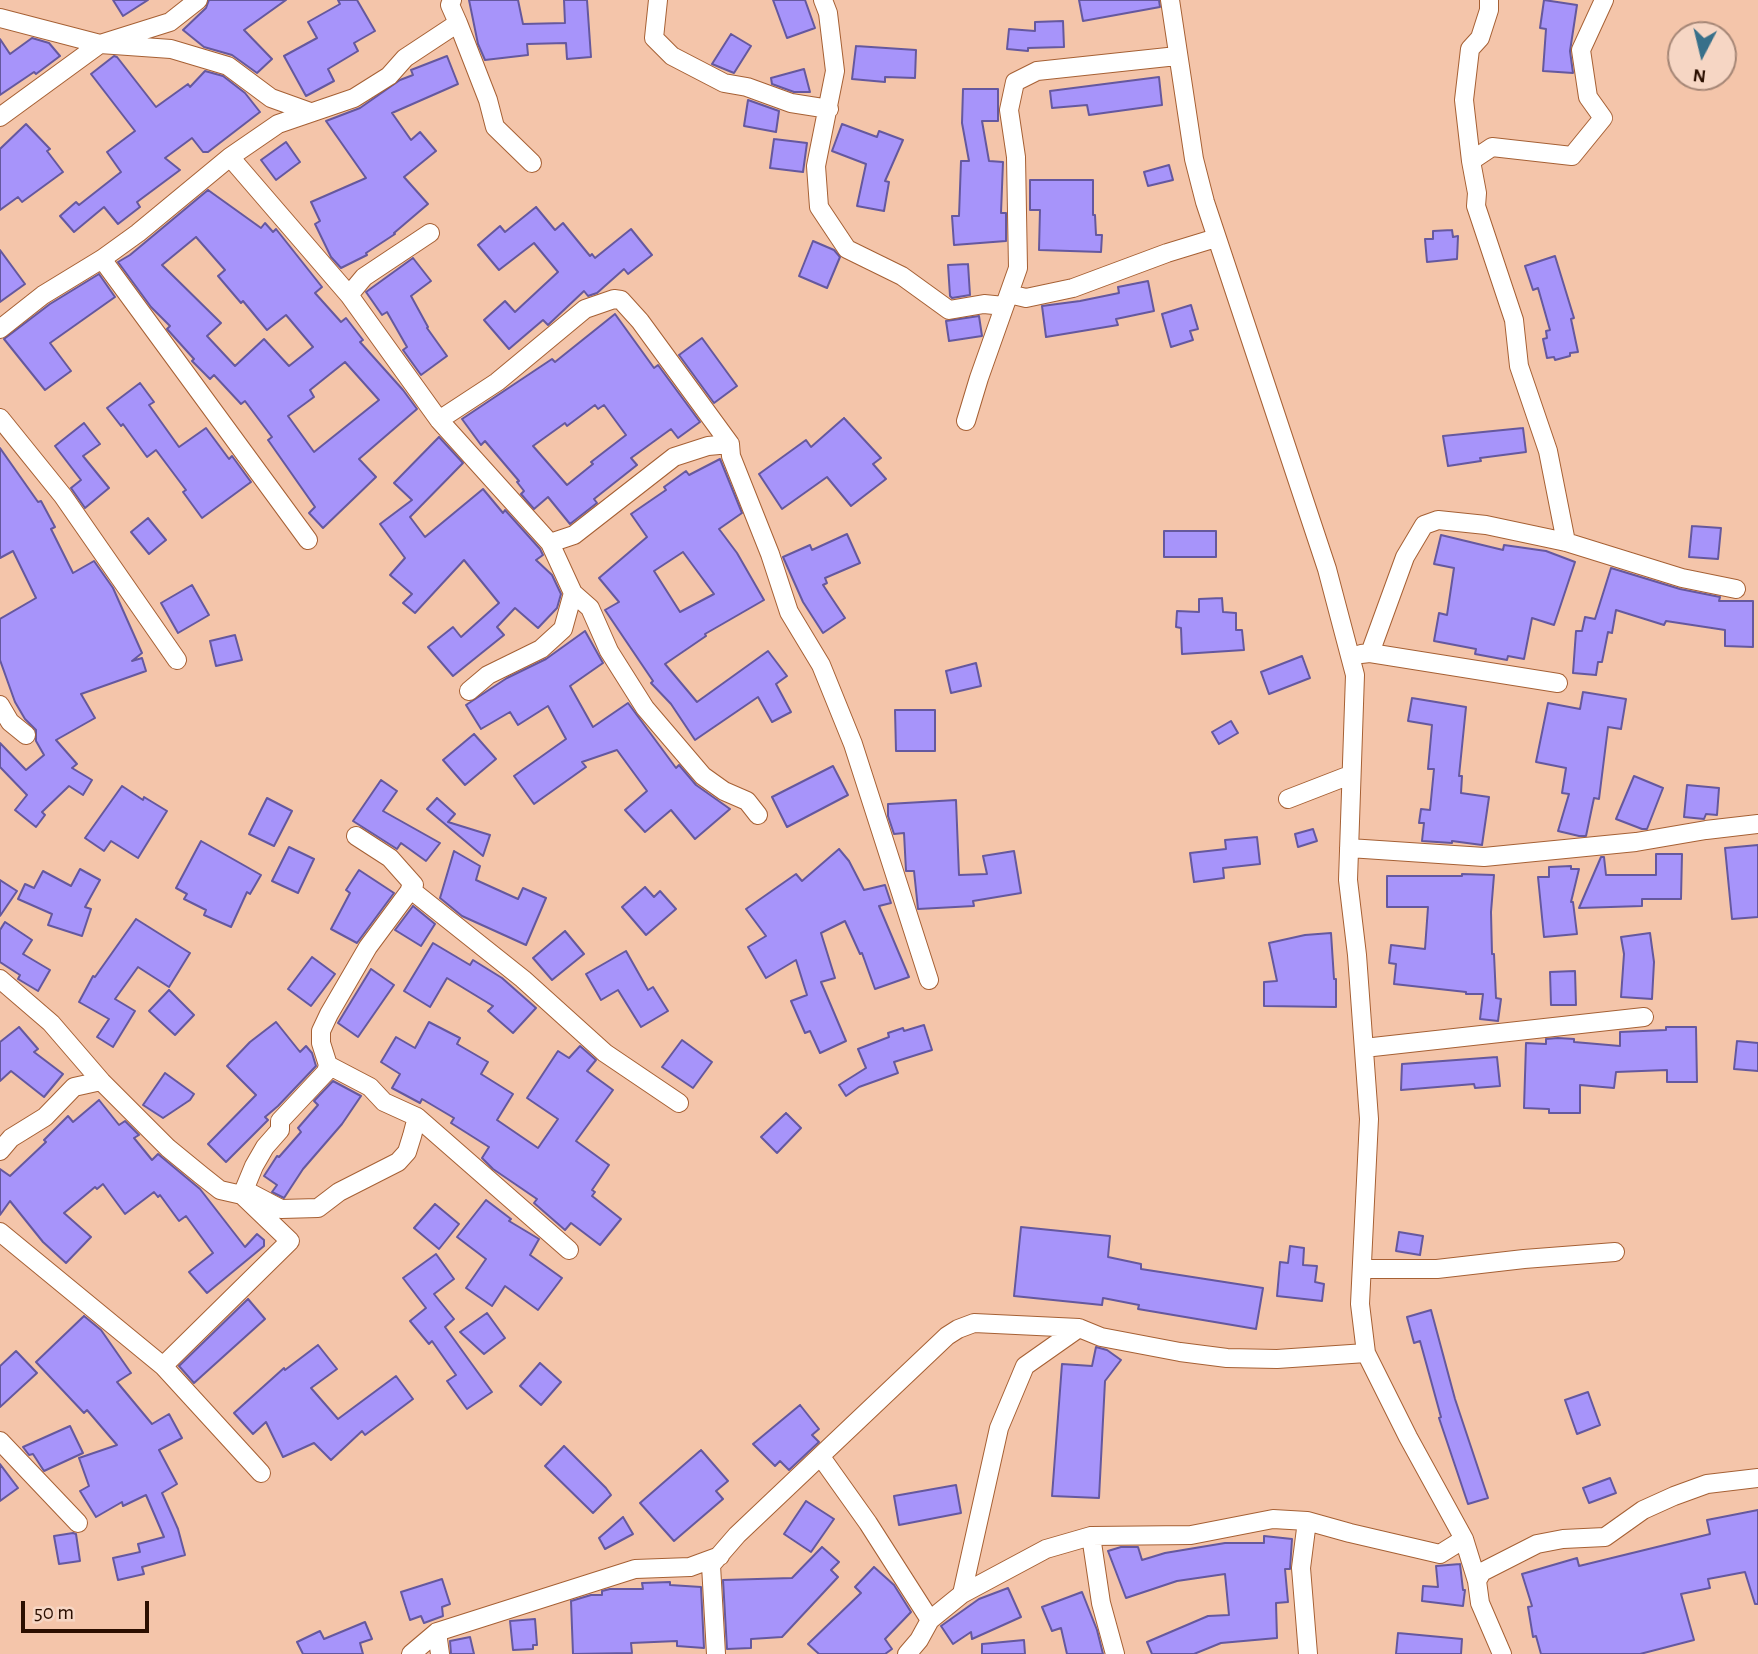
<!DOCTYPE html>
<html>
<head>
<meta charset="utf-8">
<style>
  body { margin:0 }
  #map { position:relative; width:1758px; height:1654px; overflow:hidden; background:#f4c5aa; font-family:"Alegreya Sans",sans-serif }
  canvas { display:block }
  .north { position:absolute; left:1667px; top:21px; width:70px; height:70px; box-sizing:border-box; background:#f6d6c4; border:2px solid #a58676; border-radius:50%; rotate:187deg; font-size:19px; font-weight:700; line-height:28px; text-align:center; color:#2b0f00 }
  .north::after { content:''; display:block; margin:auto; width:24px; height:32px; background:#38708a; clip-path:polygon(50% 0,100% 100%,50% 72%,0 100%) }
  .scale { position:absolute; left:21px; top:1601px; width:128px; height:32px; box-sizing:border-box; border:4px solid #2b0f00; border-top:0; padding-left:9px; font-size:21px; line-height:24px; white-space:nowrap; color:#2b0f00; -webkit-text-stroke:5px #f6d6c4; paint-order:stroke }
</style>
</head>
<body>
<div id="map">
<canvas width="1758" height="1654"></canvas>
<div class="north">N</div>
<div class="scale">50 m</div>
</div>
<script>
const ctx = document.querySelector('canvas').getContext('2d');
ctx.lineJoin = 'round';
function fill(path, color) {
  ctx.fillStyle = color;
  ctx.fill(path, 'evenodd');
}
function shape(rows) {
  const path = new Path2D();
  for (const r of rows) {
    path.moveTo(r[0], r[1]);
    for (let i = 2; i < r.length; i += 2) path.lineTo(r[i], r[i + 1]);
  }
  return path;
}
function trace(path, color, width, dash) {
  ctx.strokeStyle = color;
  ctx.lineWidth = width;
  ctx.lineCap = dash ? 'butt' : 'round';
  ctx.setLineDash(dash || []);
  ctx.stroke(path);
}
const building = shape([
  [113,0,148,0,123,16,113,0],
  [209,0,286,0,244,30,272,59,257,73,232,55,204,47,183,30,206,8,209,0],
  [338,0,357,0,375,31,354,43,358,51,328,69,334,81,306,96,284,56,317,38,308,22,340,4,338,0],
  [469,0,518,0,523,24,565,23,564,0,587,0,591,57,567,59,566,43,527,44,528,55,485,60,478,44,469,0],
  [773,0,805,0,815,28,787,38,773,0],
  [1079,0,1159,0,1160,7,1083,21,1079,0],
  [1544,0,1577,5,1570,51,1573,73,1543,71,1546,29,1540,28,1544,0],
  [1063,21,1064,47,1028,48,1028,51,1007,49,1009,29,1035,31,1035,22,1063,21],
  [731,34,751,46,734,73,712,64,731,34],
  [32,38,49,43,60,56,36,74,34,72,0,95,0,39,10,54,32,38],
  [856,46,916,50,915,78,885,77,885,82,852,79,856,46],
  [114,56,117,57,156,107,188,84,190,87,205,71,223,76,245,93,260,112,208,152,203,152,192,138,165,158,180,170,137,202,140,207,118,224,104,207,74,232,60,216,76,202,79,205,121,172,107,152,135,131,91,74,114,56],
  [447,56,458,84,392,113,411,140,420,132,436,151,404,177,428,204,394,233,395,234,366,253,367,255,341,268,331,257,315,224,320,221,311,202,366,178,326,121,360,108,400,80,413,75,411,70,447,56],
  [804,69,810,92,794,92,772,84,771,78,804,69],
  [1159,77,1162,105,1089,115,1087,105,1052,108,1050,91,1159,77],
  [963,89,998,89,998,121,982,121,989,161,1003,162,1001,213,1006,213,1006,241,954,245,952,216,959,216,961,161,969,161,962,123,963,89],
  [748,100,779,111,776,132,744,126,748,100],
  [26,124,50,149,47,151,63,172,22,202,18,197,0,210,0,149,26,124],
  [842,124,877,137,879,131,903,140,885,181,889,182,884,211,857,206,866,164,832,151,842,124],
  [774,139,807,143,803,172,770,168,774,139],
  [286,142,300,162,276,180,261,160,286,142],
  [1169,165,1173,180,1148,186,1144,172,1169,165],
  [1030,180,1093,180,1093,215,1095,215,1096,235,1102,235,1101,252,1039,250,1040,210,1030,210,1030,180],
  [208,190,261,228,265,223,273,232,276,229,322,287,315,293,341,322,346,318,363,340,360,342,403,390,417,409,359,459,376,477,323,528,309,513,315,507,268,440,272,437,245,401,241,404,214,375,210,379,192,361,194,359,167,329,170,326,151,307,118,262,130,255,208,190],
  [196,237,225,270,218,276,241,303,243,301,267,330,286,315,313,347,289,366,264,339,235,366,207,336,221,323,162,265,196,237],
  [345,362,379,400,314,452,288,416,314,397,310,390,345,362],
  [536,207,555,230,563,223,590,256,592,254,595,258,631,229,652,255,628,274,624,269,597,293,588,296,584,291,548,325,543,320,509,349,484,320,505,301,515,312,558,272,534,243,499,270,478,245,500,226,505,232,536,207],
  [1452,230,1453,237,1458,236,1457,259,1427,262,1425,239,1433,239,1433,231,1452,230],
  [813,241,834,250,840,257,827,288,799,276,813,241],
  [0,250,25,284,0,302,0,250],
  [1555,256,1574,318,1571,319,1578,352,1570,353,1570,356,1555,360,1554,357,1547,358,1543,339,1547,338,1546,331,1550,330,1538,288,1533,290,1525,266,1555,256],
  [413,258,431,281,411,296,428,327,427,328,447,356,421,375,403,350,407,347,387,312,382,315,366,292,413,258],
  [968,264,970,295,952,298,950,296,948,265,968,264],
  [99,274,115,297,50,343,71,371,45,390,4,339,50,304,99,274],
  [1148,281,1154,311,1116,319,1118,325,1046,337,1042,306,1080,301,1119,293,1118,287,1148,281],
  [1191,305,1198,329,1190,331,1193,340,1171,347,1162,314,1191,305],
  [615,314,654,368,658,365,700,422,678,438,671,429,631,458,637,465,594,499,597,503,570,524,548,497,534,509,521,494,524,491,517,482,519,481,485,441,481,445,462,419,552,359,555,362,615,314],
  [595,405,598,409,604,405,626,435,591,462,593,464,567,485,533,446,565,423,567,426,595,405],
  [979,316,982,336,949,341,946,321,979,316],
  [702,338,737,386,714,403,679,355,702,338],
  [140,383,154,402,149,405,179,447,206,428,229,459,232,456,251,482,202,518,183,492,186,490,156,450,147,457,123,424,121,426,107,408,140,383],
  [844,418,881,458,873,464,886,479,851,506,827,477,782,509,759,474,806,440,811,447,844,418],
  [84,423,100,444,83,456,109,488,85,508,71,488,81,480,55,446,84,423],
  [1523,428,1526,452,1480,458,1481,461,1448,466,1443,436,1523,428],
  [439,437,463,463,410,517,425,537,483,489,503,513,505,510,540,549,543,555,536,560,552,575,561,594,557,608,538,628,515,608,497,627,504,635,453,676,428,647,453,627,461,637,499,603,464,560,415,613,403,603,412,594,390,575,405,558,380,524,412,500,394,483,439,437],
  [0,448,38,502,41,501,55,527,51,529,73,573,94,561,113,588,142,653,132,661,142,658,146,671,81,694,95,718,56,740,77,764,72,768,92,780,83,795,69,786,42,812,45,815,36,827,15,810,27,795,0,767,0,743,26,770,44,755,36,741,36,730,25,719,15,702,0,660,0,619,36,598,13,551,0,558,0,448],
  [720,459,742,513,719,529,737,553,764,600,705,634,706,636,665,664,697,702,768,651,787,676,776,684,791,712,772,722,758,697,695,740,671,704,651,683,653,681,605,610,619,602,599,578,647,537,631,514,666,490,664,487,686,471,689,475,720,459],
  [683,552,714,594,680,612,654,571,683,552],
  [148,518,166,540,149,554,131,532,148,518],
  [1692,526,1721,528,1718,559,1689,557,1692,526],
  [1164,531,1216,531,1216,557,1164,557,1164,531],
  [847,534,860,563,825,578,827,583,823,585,845,618,823,633,803,602,783,557,810,545,812,550,847,534],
  [1441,535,1503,550,1504,545,1546,551,1575,562,1554,625,1532,618,1524,659,1508,656,1507,660,1475,654,1476,649,1434,641,1439,613,1447,615,1454,568,1434,564,1441,535],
  [1611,568,1680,589,1720,597,1719,601,1753,601,1753,647,1725,646,1725,630,1666,621,1664,625,1616,610,1612,633,1608,632,1602,662,1598,662,1596,675,1573,673,1576,631,1582,631,1585,617,1595,619,1611,568],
  [192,585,209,615,178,633,161,603,192,585],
  [1222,598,1223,612,1236,613,1236,630,1242,630,1244,650,1182,654,1181,628,1176,627,1177,611,1199,612,1199,599,1222,598],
  [585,631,603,663,570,686,593,727,628,703,676,768,679,765,696,785,730,809,695,839,671,810,645,832,625,810,647,791,617,750,582,762,586,767,534,804,514,776,566,739,548,706,518,725,510,712,481,729,466,705,507,678,546,659,585,631],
  [235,635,242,660,216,666,210,641,235,635],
  [1302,656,1310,678,1269,694,1261,672,1302,656],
  [976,663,981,686,951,693,946,671,976,663],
  [1583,692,1626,699,1621,729,1608,727,1599,799,1594,798,1586,836,1579,836,1558,831,1569,794,1562,793,1566,768,1536,762,1548,703,1580,709,1583,692],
  [1412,698,1466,707,1459,776,1462,776,1461,793,1489,797,1482,845,1452,841,1452,843,1422,841,1424,823,1419,823,1421,809,1430,810,1434,769,1428,769,1432,725,1408,721,1412,698],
  [895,710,935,710,935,751,896,751,895,710],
  [1231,721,1238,733,1219,744,1212,732,1231,721],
  [474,734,496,759,465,785,443,760,474,734],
  [833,766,848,795,787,827,772,797,833,766],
  [1634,776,1663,788,1647,829,1642,829,1616,819,1634,776],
  [381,780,397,791,383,811,440,843,426,861,401,843,397,849,353,821,381,780],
  [1687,785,1719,788,1717,815,1706,814,1704,819,1684,817,1687,785],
  [122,786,143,800,144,797,167,811,138,858,111,841,104,851,85,838,122,786],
  [267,798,292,811,274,846,249,834,267,798],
  [437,798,455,814,448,822,490,835,483,856,427,809,437,798],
  [956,800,959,875,987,874,983,856,1014,851,1021,893,973,901,974,906,918,909,914,871,906,871,904,833,894,834,888,816,888,804,956,800],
  [1313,829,1317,841,1298,847,1295,834,1313,829],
  [1257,837,1260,864,1223,868,1224,878,1194,882,1190,853,1226,849,1225,840,1257,837],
  [201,841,261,875,250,894,247,892,231,927,204,915,206,910,184,899,187,894,176,888,201,841],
  [1758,845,1758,917,1732,919,1725,848,1758,845],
  [289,847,314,859,298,893,272,881,289,847],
  [839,849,849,861,864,890,885,885,891,903,879,906,909,977,875,989,862,953,860,954,845,921,821,933,835,978,821,982,846,1041,820,1053,810,1031,805,1033,791,1001,807,995,796,960,766,978,748,947,766,936,746,909,796,874,802,881,839,849],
  [454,851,480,866,476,880,518,899,523,888,546,898,526,945,462,916,440,898,454,851],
  [1656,854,1682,854,1681,899,1642,899,1642,906,1579,908,1601,857,1604,857,1606,875,1656,875,1656,854],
  [1571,866,1571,869,1579,869,1571,902,1573,902,1577,934,1544,937,1538,877,1549,877,1549,867,1571,866],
  [80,869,100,880,85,907,91,909,82,936,48,925,52,914,18,899,25,884,34,888,43,871,71,886,80,869],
  [359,870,394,893,357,943,331,929,350,893,346,890,359,870],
  [1462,874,1494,875,1491,912,1492,954,1494,954,1496,998,1501,999,1498,1021,1480,1019,1483,994,1466,994,1466,992,1394,984,1396,964,1389,963,1391,945,1425,949,1428,907,1387,907,1387,876,1462,876,1462,874],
  [0,880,17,891,0,916,0,880],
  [645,887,654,897,660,891,676,909,646,935,622,907,645,887],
  [413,906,435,924,421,946,395,930,413,906],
  [136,919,190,953,169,987,138,967,115,999,135,1011,113,1047,97,1037,109,1019,79,1002,93,976,95,977,136,919],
  [5,922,32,940,23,954,50,970,38,991,18,979,20,975,0,962,0,930,5,922],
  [565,931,584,954,552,980,533,958,565,931],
  [1331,933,1334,979,1336,979,1336,1007,1264,1006,1264,982,1277,981,1269,943,1305,935,1331,933],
  [1650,933,1654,962,1652,999,1621,997,1624,954,1621,937,1650,933],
  [433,943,470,965,473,960,502,978,536,1008,513,1033,488,1011,493,1006,447,978,430,1007,404,991,433,943],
  [626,951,648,990,653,987,668,1011,641,1027,618,990,601,1000,586,974,626,951],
  [312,957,335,974,311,1006,288,989,312,957],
  [371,969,394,985,358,1037,338,1023,371,969],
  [1575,971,1576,1005,1551,1005,1550,972,1575,971],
  [169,990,194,1015,175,1035,149,1011,169,990],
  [276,1022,300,1052,306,1046,312,1053,316,1066,278,1106,265,1117,268,1120,226,1162,208,1144,256,1095,227,1066,250,1042,276,1022],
  [429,1022,460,1038,457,1044,488,1062,481,1074,513,1094,497,1120,538,1148,558,1119,527,1098,558,1051,569,1058,580,1046,596,1060,587,1071,613,1090,576,1141,609,1165,592,1190,595,1192,592,1196,621,1219,600,1245,571,1223,565,1230,534,1203,537,1199,493,1169,482,1158,489,1147,451,1123,454,1118,422,1099,420,1103,392,1088,400,1074,381,1062,396,1037,415,1048,429,1022],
  [924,1025,932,1050,894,1062,898,1073,859,1087,846,1096,839,1085,866,1068,858,1049,889,1037,888,1033,903,1028,904,1031,924,1025],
  [19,1027,38,1049,34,1052,63,1074,44,1097,11,1071,0,1081,0,1042,19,1027],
  [1666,1027,1696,1027,1697,1082,1667,1082,1667,1070,1616,1072,1614,1088,1580,1085,1580,1113,1549,1113,1549,1109,1524,1108,1526,1043,1546,1044,1546,1039,1558,1038,1574,1039,1574,1042,1620,1046,1620,1032,1666,1030,1666,1027],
  [682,1040,712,1062,693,1088,662,1067,682,1040],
  [1737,1041,1758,1043,1758,1071,1734,1069,1737,1041],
  [1497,1057,1500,1086,1475,1088,1474,1084,1401,1090,1402,1064,1497,1057],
  [165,1073,194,1094,190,1100,163,1118,143,1105,165,1073],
  [333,1081,361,1096,342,1124,303,1169,284,1198,272,1192,277,1185,264,1176,277,1156,279,1157,301,1132,298,1128,318,1105,314,1101,333,1081],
  [99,1100,119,1125,125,1121,139,1135,134,1138,152,1160,158,1154,200,1189,245,1247,257,1234,264,1240,264,1246,207,1293,189,1272,213,1253,186,1216,179,1221,160,1195,158,1197,154,1192,125,1214,103,1184,97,1189,95,1187,64,1213,91,1237,66,1263,43,1242,10,1201,0,1215,0,1169,10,1176,46,1142,44,1140,68,1116,73,1122,99,1100],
  [786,1113,801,1128,777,1153,761,1137,786,1113],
  [486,1200,511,1219,509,1221,539,1239,530,1255,562,1278,538,1310,505,1286,492,1306,466,1288,486,1259,457,1237,486,1200],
  [435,1204,459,1224,439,1249,414,1228,435,1204],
  [1021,1227,1110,1236,1108,1257,1141,1264,1141,1269,1263,1288,1256,1329,1138,1309,1139,1305,1103,1298,1102,1305,1014,1296,1021,1227],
  [1399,1232,1423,1236,1420,1255,1396,1251,1399,1232],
  [1290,1246,1304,1248,1303,1265,1317,1266,1315,1282,1324,1284,1322,1301,1277,1296,1280,1262,1288,1263,1290,1246],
  [436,1254,454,1279,434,1294,454,1319,445,1327,492,1392,467,1409,447,1381,456,1375,432,1341,429,1344,410,1321,426,1308,403,1278,436,1254],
  [248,1299,265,1319,194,1383,179,1366,248,1299],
  [1431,1310,1455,1399,1488,1498,1468,1504,1439,1418,1441,1417,1420,1341,1414,1343,1407,1317,1431,1310],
  [487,1313,505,1338,484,1354,460,1332,487,1313],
  [84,1316,101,1330,131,1373,117,1382,152,1424,169,1414,182,1438,159,1450,177,1484,162,1493,178,1529,185,1555,142,1567,144,1574,118,1580,113,1558,140,1552,138,1544,164,1537,146,1495,123,1506,122,1502,96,1517,80,1491,89,1486,79,1458,117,1445,87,1410,84,1413,36,1362,84,1316],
  [318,1345,337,1369,311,1388,338,1419,396,1376,413,1399,365,1435,362,1431,331,1460,314,1443,283,1457,266,1422,253,1434,234,1413,284,1368,285,1370,318,1345],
  [1096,1347,1107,1350,1121,1360,1105,1381,1099,1498,1052,1496,1062,1364,1092,1366,1096,1347],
  [16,1351,37,1373,0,1407,0,1366,16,1351],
  [540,1363,561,1382,541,1405,520,1386,540,1363],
  [1588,1392,1600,1425,1577,1434,1565,1400,1588,1392],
  [800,1405,819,1429,812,1435,819,1442,789,1470,780,1461,775,1466,753,1444,800,1405],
  [70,1426,83,1453,44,1471,33,1454,29,1455,23,1447,70,1426],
  [564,1446,606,1488,611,1495,593,1513,545,1466,564,1446],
  [701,1450,728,1481,716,1491,723,1499,674,1541,640,1503,701,1450],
  [0,1464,18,1488,0,1501,0,1464],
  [1610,1478,1616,1493,1589,1503,1583,1488,1610,1478],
  [956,1485,961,1513,899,1525,894,1496,956,1485],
  [806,1501,834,1519,811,1552,784,1534,806,1501],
  [1758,1510,1758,1604,1755,1604,1745,1572,1708,1579,1710,1588,1681,1594,1694,1640,1640,1654,1541,1654,1536,1636,1533,1637,1528,1607,1532,1606,1522,1574,1577,1558,1579,1566,1710,1534,1707,1520,1758,1510],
  [623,1517,633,1534,605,1549,599,1538,623,1517],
  [73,1533,76,1534,80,1561,59,1564,54,1536,73,1533],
  [1264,1536,1292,1539,1290,1569,1285,1569,1288,1602,1276,1603,1277,1638,1221,1643,1194,1654,1152,1654,1147,1642,1208,1616,1229,1615,1225,1574,1177,1581,1126,1598,1108,1551,1121,1547,1138,1547,1142,1560,1165,1553,1225,1543,1264,1543,1264,1536],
  [822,1547,839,1562,831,1570,838,1577,782,1637,751,1639,751,1648,727,1649,723,1580,792,1578,822,1547],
  [1460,1564,1463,1590,1465,1590,1463,1606,1422,1601,1423,1586,1438,1587,1436,1566,1460,1564],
  [874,1567,894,1585,911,1612,885,1639,892,1649,885,1654,819,1654,808,1644,861,1593,855,1587,874,1567],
  [442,1579,450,1604,442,1607,443,1616,424,1623,421,1616,410,1620,401,1592,442,1579],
  [670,1582,670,1585,701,1587,704,1648,677,1646,677,1641,631,1643,632,1653,573,1654,571,1601,591,1595,602,1595,602,1591,610,1589,643,1589,642,1583,670,1582],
  [1008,1588,1021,1617,972,1639,971,1632,953,1644,941,1626,979,1599,1008,1588],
  [1082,1592,1097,1630,1103,1654,1067,1654,1061,1628,1052,1631,1042,1607,1082,1592],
  [535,1619,537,1645,533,1645,533,1649,513,1650,510,1621,535,1619],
  [365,1622,372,1639,360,1643,363,1654,303,1654,297,1642,320,1631,324,1639,365,1622],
  [1398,1633,1462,1639,1461,1654,1396,1654,1398,1633],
  [470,1637,474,1654,451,1654,450,1641,470,1637],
  [1024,1640,1025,1654,982,1654,982,1644,1024,1640]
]);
const minor = shape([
  [658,0,654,38,672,56,724,83,747,87,791,103,829,109],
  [823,0,828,13,835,71,816,166,819,207,847,249,902,276,949,310,984,304,1004,306],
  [1170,0,1194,159,1205,202,1327,569,1355,675,1348,880,1357,955,1369,1119,1360,1304,1366,1353,1408,1437,1464,1539,1477,1581,1480,1603,1502,1654],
  [1489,0,1489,10,1480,38,1470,49,1464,100,1471,161,1477,193,1476,206,1514,320,1519,366,1548,451,1566,542],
  [0,18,100,44,171,49,228,66,271,98,310,112],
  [458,23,488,100,495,127,532,163],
  [0,117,100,44,170,22,198,0],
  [230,157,349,295,439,420,550,543,573,593,590,608,609,651,645,708,703,776,724,791,747,801,758,815],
  [1471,161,1492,147,1572,156,1603,118,1588,97,1581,50,1604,0],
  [102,259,308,540],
  [1009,294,1026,298,1073,288,1167,253,1216,238],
  [349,295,364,277,430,233],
  [0,329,43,295,102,259,138,233,230,157,278,124,354,98,389,76,405,58,458,23,450,5,452,0],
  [0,418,63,496,177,660],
  [439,420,497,382,585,309,614,299,621,300,640,321,730,444],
  [966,421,979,378,1018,268,1016,157,1009,110,1015,82,1037,71,1177,56],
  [550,543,574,535,674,457,708,446,730,444,731,456,770,554,789,612,821,665,853,744,929,980],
  [1370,653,1405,557,1424,525,1438,520,1486,525,1566,542,1682,578,1736,589],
  [1361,654,1370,653,1558,683],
  [469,691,488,675,541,649,563,629,573,593],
  [0,705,10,722,26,735],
  [1288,799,1350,775],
  [1349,848,1484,857,1636,842,1706,830,1758,824],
  [410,889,523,979,605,1053,679,1103],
  [0,979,51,1023,101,1081],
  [1364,1048,1644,1017],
  [417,1117,569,1250],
  [0,1151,11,1138,45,1117,74,1087,101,1081,168,1148,201,1175,220,1190,242,1195,254,1166,265,1147,280,1130,280,1121,326,1072,328,1065],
  [245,1190,281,1209,318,1208,339,1192,398,1162,407,1152,412,1136,417,1117,384,1102,370,1087,328,1065,321,1043,321,1031,329,1014,368,947,414,885,390,858,356,836],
  [0,1232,163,1366,261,1473],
  [1362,1269,1437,1269,1524,1259,1615,1252],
  [163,1366,290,1241,242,1195],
  [0,1441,78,1523],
  [821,1457,868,1523,930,1620],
  [1307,1521,1301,1568,1308,1654],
  [1091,1536,1101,1603,1115,1654],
  [1477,1581,1482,1572,1537,1544,1563,1539,1605,1537,1643,1510,1674,1496,1707,1484,1758,1478],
  [962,1594,999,1428,1025,1366,1079,1328,1101,1337,1180,1352,1227,1358,1277,1359,1366,1353],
  [437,1632,440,1654],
  [411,1654,437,1632,635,1569,690,1567,720,1556],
  [716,1654,711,1565,737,1535,947,1336,958,1329,974,1323,1079,1328],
  [907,1654,919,1640,930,1620,962,1594,1046,1549,1091,1536,1191,1535,1273,1519,1307,1521,1350,1533,1440,1554,1464,1539]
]);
fill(building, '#a794fa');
trace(building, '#65589e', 2);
trace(minor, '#a66034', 20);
trace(minor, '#fff', 18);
</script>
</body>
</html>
